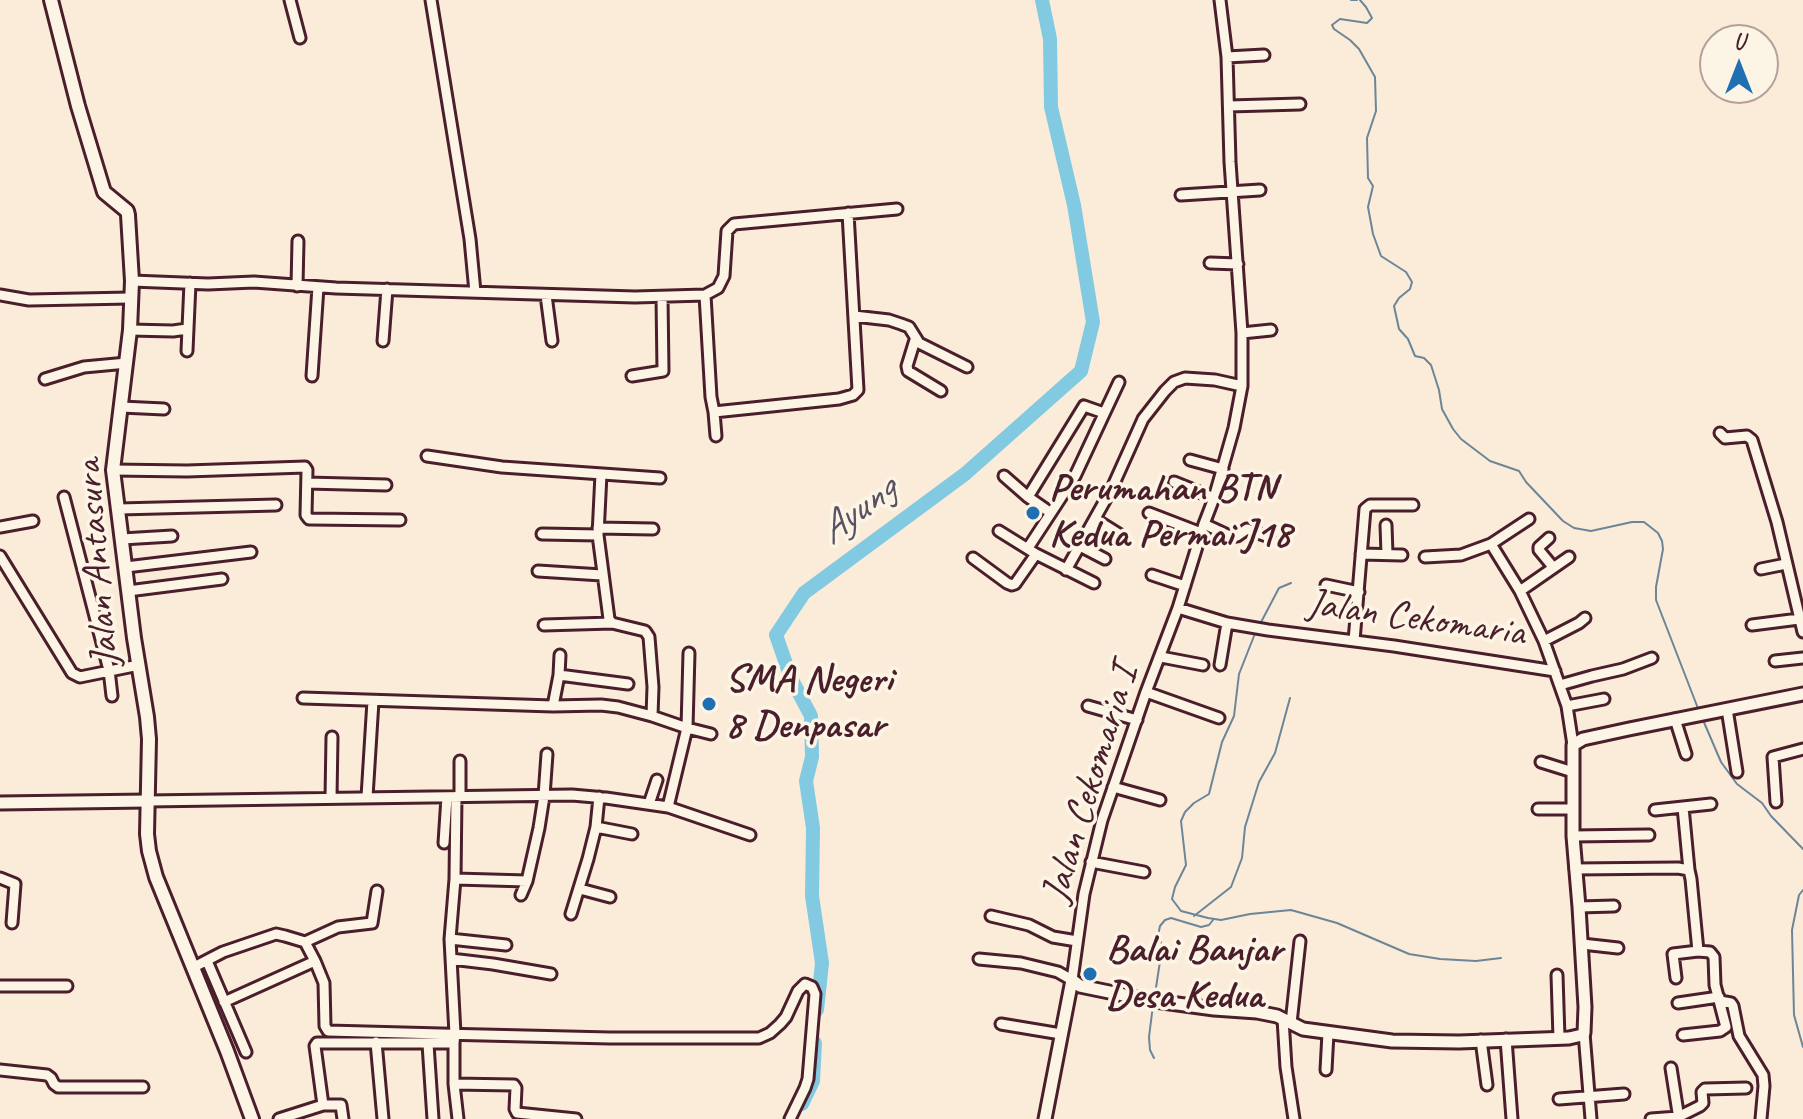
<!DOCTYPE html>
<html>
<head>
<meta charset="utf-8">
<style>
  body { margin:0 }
  #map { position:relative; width:1803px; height:1119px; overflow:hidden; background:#fbecd9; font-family:Caveat,sans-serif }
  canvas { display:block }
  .north { position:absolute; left:1699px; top:24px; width:80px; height:80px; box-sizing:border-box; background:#fcf5e5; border:2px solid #b59f9b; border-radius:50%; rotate:0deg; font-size:22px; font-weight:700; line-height:32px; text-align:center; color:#4a1f2b }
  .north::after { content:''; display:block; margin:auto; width:28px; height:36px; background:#1f6fb2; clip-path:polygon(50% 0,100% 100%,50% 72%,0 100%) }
</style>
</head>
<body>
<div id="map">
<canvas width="1803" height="1119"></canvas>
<div class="north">U</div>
</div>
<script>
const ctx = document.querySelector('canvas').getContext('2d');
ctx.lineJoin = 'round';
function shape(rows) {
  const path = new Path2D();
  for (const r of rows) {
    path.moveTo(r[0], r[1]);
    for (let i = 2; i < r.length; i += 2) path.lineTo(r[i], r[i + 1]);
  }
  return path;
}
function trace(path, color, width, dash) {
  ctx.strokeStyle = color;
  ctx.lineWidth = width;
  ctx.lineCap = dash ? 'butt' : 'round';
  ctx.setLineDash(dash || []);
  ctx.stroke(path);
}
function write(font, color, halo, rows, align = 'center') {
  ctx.font = font + ' Caveat,sans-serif';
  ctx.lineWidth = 7;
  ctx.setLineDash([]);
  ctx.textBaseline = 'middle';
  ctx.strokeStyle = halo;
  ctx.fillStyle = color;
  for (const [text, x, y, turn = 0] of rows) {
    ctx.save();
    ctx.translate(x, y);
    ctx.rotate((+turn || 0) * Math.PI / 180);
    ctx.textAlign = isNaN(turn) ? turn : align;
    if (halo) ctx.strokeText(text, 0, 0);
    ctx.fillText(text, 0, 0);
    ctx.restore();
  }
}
const stream = shape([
  [1351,0,1357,0],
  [1360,0,1366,7,1372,18,1367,23,1340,19,1332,25,1334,29,1350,40,1359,49,1375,77,1376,111,1367,138,1368,178,1373,186,1368,207,1373,234,1381,256,1406,272,1412,282,1410,289,1399,298,1394,306,1399,329,1408,339,1415,356,1424,358,1431,365,1439,390,1442,409,1453,429,1461,439,1490,461,1519,471,1526,482,1563,521,1574,528,1591,531,1632,522,1644,522,1658,533,1662,541,1663,549,1656,587,1656,600,1699,711],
  [1259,626,1279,588,1291,583],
  [1256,631,1239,674,1234,716,1222,742,1209,794,1194,803,1185,812,1181,821,1186,865,1175,887,1172,899,1181,911,1208,918,1221,920,1250,914,1291,910,1337,923,1409,954,1440,959,1476,961,1501,958],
  [1703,720,1721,762,1737,784,1762,803,1771,816,1803,849],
  [1803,890,1799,895,1792,930,1794,1015,1803,1047],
  [1194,916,1231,887,1242,858,1245,827,1259,782,1275,753,1290,698],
  [1155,994,1161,955,1161,942,1158,936,1160,926,1165,920,1171,918,1201,927,1209,925,1213,920],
  [1153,1005,1149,1037,1150,1050,1154,1058]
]);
const river = shape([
  [817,1010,822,963,812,896,813,828,806,781,812,757,811,716,791,678,776,635,804,593,965,474,1081,371,1093,322,1074,205,1051,107,1050,39,1042,0],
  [802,1104,813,1081,815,1043]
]);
const minor = shape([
  [290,0,300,38],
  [431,0,470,239,475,292],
  [1227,57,1264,55],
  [1229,106,1300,104],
  [1181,195,1260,190],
  [1210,263,1238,264],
  [132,281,208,284,254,282,336,288,635,297,705,295,718,288,724,276,727,231,734,224,897,209],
  [297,286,298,241],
  [0,295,29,300,130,298],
  [546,295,552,341],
  [705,295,711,397,714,412,839,399,853,395,858,390,848,213],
  [854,316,889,320,901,324,909,327,919,343,967,367],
  [130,330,173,331,187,329],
  [1242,333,1271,330],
  [915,340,907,366,908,371,941,391],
  [383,341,387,289],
  [187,351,190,283],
  [312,376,318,287],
  [632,376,663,371,662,297],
  [45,379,84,367,127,363],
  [121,407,164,409],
  [714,412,716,436],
  [1720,433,1725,438,1747,436,1752,440,1777,522,1803,632],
  [427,456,502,467,660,478],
  [1190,460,1223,469],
  [113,470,187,471,305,467,307,470,306,515,309,519,400,520],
  [1004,476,1028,497,1051,513],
  [1174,482,1214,498],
  [307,483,386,485],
  [64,497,109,670,112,696],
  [1028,497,1084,406,1104,413],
  [119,509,276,505],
  [1149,513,1201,533],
  [1095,519,1119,534],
  [1204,524,1232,537,1237,536,1247,529,1269,537],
  [1386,525,1387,554],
  [0,527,33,521],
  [598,528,653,529],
  [999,531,1036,554,1094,583],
  [542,534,598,535],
  [1549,538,1539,547,1539,550,1553,567],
  [122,539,172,536],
  [1491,544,1520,591,1544,641,1567,706,1573,745],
  [1080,546,1105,559],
  [1028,548,1075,476,1119,382],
  [1361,554,1402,555],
  [0,556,72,673,80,677,139,665],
  [1425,557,1461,555,1491,544,1529,519],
  [973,558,1007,583,1012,585,1015,584,1036,554],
  [126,567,251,552],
  [1761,569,1786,564],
  [1066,570,1112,488,1143,419,1165,391,1174,382,1185,378,1215,380,1242,386],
  [538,571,602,575],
  [1152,575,1185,586],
  [1326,585,1359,592],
  [128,591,222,579],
  [1520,591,1569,557],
  [1178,608,1227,623,1268,630,1394,646,1555,671],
  [544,625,612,623],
  [1752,625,1799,619],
  [1354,641,1365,509,1370,505,1413,505],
  [1544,641,1579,623,1585,618],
  [689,653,687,728,711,734],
  [1161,657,1203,665],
  [1775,661,1803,658],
  [1220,665,1227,623],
  [559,675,628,684],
  [1560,685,1592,676,1623,669,1652,658],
  [1146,692,1219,718],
  [303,698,553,706,601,705,618,707,652,716,653,687,649,637,645,631,612,623,609,619,598,535,601,474],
  [553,706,559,675,560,655],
  [1088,706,1137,720],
  [1567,706,1604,699],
  [1727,709,1737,772],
  [652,716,687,728,668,807],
  [1675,719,1686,754],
  [1541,762,1573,772],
  [1113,787,1160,800],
  [367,797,373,701],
  [456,797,455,879,450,939,455,1034,454,1043,454,1084,458,1119],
  [460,797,460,761],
  [331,798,332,737],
  [147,801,572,795,606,798,668,807,750,835],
  [1776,802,1773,757,1803,749],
  [649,804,657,780],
  [1683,807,1689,870],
  [1538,809,1572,809],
  [1655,810,1711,804],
  [596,827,632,834],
  [1573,836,1649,835],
  [444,843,447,797],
  [1091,862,1144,872],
  [1575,869,1678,868,1689,870,1691,879,1698,951,1710,952,1714,957,1715,985,1726,1027,1720,1031,1683,1035],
  [0,878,15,884,12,923],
  [455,879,527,881],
  [580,889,610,897],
  [521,895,527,881,539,828,544,796,547,754],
  [1579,907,1614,906],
  [571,914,588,859,596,827,599,797],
  [991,916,1029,925,1053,937,1077,941],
  [450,939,506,945],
  [305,942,338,927,372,923,377,891],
  [1582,944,1618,948],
  [451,959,493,964,551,974],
  [979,959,1021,963,1058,972,1072,980,1084,894,1102,820,1146,692,1178,608,1204,524,1214,498,1234,428,1242,386,1242,333,1230,162,1227,57,1220,0],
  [207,961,246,1052],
  [194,967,223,952,276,934,285,936,305,942,315,961,324,983,325,1026,328,1031,441,1034,610,1038,759,1038,770,1033,780,1024,786,1017,798,991,805,984,812,987,815,994,808,1079,805,1088,790,1119],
  [1557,975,1559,1038],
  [1676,978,1673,954,1698,951],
  [0,986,67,986],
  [1720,1001,1731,1003,1733,1006,1739,1036,1763,1075,1764,1086,1761,1119],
  [224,1002,315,961],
  [1678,1003,1719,997],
  [1283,1019,1286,1067,1294,1119],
  [1291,1023,1300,941],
  [1001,1024,1061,1034],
  [1584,1033,1591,1119],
  [1506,1039,1512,1119],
  [1481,1040,1487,1085],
  [376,1042,383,1119],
  [428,1044,433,1119],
  [1671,1068,1679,1119],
  [0,1070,47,1075,51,1078,54,1084,58,1087,143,1087],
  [1326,1070,1328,1033],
  [454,1084,514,1085,516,1088,515,1109,517,1113,576,1119],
  [1559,1099,1624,1094],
  [323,1105,341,1105,343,1119],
  [279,1119,323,1105,315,1046,317,1043,454,1043],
  [1651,1119,1678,1117,1700,1106,1703,1103,1702,1092,1705,1089,1746,1088]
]);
const tertiary = shape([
  [0,803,147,801],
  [1045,1119,1072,980,1080,986,1148,1000,1214,1009,1257,1012,1277,1016,1303,1029,1392,1041,1459,1042,1569,1038,1582,1035,1584,1033,1585,1007,1579,907,1573,836,1573,745,1583,739,1629,729,1803,694]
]);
const secondary = shape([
  [51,0,78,106,104,192,127,211,128,215,132,281,130,330,113,470,134,638,147,717,149,739,147,834,149,851,156,877,227,1051,252,1119]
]);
const markers = [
  [1033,513,8,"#1f6fb2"],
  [709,704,8,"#1f6fb2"],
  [1090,974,8,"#1f6fb2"]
];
const poiNames = [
  ["Perumahan BTN",1049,490],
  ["Kedua Permai J18",1049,536],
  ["SMA Negeri",725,681],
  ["8 Denpasar",725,727],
  ["Balai Banjar",1106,951],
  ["Desa Kedua",1106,997]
];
const streetNames = [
  ["Jalan Antasura",98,563,-95],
  ["Jalan Cekomaria",1416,619,8],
  ["Jalan Cekomaria I",1091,784,-73]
];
const waterNames = [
  ["Ayung",858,511,-37]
];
trace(stream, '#6b8699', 2);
trace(river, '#81cae2', 14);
trace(minor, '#4a1f2b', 15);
trace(tertiary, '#4a1f2b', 17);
trace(secondary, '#4a1f2b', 18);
trace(minor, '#fcf5e5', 9);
trace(tertiary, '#fcf5e5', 11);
trace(secondary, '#fcf5e5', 12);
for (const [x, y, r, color] of markers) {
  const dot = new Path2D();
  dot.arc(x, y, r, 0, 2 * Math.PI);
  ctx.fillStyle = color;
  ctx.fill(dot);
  trace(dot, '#fcf5e5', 3);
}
write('bold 40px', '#4a1f2b', '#fcf5e5', poiNames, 'left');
write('40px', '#4a1f2b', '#fcf5e5', streetNames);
write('italic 42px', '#5a5262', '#fcf5e5', waterNames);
</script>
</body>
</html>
